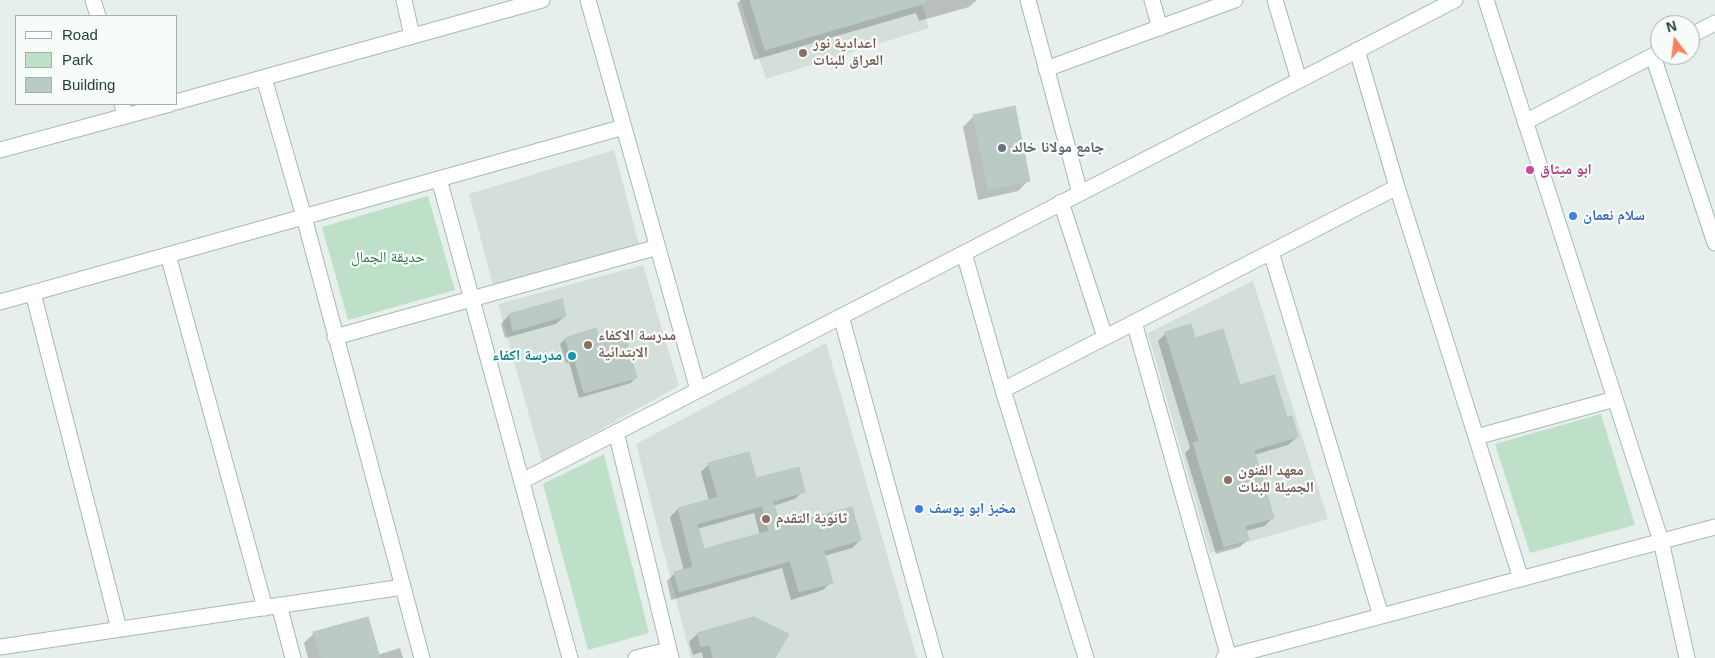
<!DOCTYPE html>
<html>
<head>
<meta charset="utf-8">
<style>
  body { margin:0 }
  #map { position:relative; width:1715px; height:658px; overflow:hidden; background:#e6efeb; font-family:Arial,sans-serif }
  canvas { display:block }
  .legend { position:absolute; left:15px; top:15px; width:162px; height:90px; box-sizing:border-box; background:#f7fbf9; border:1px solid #a3b1ad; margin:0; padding:6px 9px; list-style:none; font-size:15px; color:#24423a }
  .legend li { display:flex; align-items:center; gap:10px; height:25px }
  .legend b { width:25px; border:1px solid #a3b1ad }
  .north { position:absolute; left:1650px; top:15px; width:50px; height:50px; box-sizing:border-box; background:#f7fbf9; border:1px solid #a3b1ad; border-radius:50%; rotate:345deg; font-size:14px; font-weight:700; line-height:20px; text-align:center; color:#24423a }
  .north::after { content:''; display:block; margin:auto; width:18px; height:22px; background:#f4845f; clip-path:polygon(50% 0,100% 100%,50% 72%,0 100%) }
</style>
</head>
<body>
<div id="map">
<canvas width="1715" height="658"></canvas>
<ul class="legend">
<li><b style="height:6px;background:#fff"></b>Road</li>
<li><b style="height:14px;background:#bfe0c8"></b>Park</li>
<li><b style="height:14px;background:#bbcac4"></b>Building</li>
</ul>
<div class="north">N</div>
</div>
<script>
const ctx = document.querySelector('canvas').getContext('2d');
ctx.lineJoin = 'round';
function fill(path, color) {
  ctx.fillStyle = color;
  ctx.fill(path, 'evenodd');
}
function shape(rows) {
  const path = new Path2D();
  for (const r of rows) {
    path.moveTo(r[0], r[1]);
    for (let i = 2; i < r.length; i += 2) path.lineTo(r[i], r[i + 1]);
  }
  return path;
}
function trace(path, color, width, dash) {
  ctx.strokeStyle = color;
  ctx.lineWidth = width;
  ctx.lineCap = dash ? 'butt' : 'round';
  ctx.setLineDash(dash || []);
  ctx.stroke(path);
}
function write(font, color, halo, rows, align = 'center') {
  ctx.font = font + ' Arial,"Noto Naskh Arabic",sans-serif';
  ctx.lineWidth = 4.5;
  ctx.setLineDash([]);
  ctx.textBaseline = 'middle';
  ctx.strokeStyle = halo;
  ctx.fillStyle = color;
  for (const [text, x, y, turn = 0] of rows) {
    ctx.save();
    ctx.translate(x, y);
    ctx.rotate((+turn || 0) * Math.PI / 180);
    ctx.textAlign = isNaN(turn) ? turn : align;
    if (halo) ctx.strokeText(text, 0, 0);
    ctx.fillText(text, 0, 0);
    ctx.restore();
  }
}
const built = shape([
  [740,0,921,0,929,28,766,79],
  [614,150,640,248,494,289,469,194],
  [643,265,679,386,542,462,498,304],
  [1253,281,1328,519,1210,553,1148,333],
  [826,343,917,658,691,658,636,444]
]);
const green = shape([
  [428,196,455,290,348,320,322,227],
  [1601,414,1635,525,1530,553,1495,444],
  [604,454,649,633,588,650,543,484]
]);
const shadow = shape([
  [741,0,977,0,969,7,919,21,916,13,754,60,737,3],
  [974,116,1029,180,1018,191,978,200,963,127],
  [509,315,565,316,556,324,505,338,501,324],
  [1166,333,1194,339,1239,386,1286,419,1297,437,1288,445,1254,455,1273,517,1265,526,1246,531,1248,539,1240,547,1216,554,1185,453,1190,448,1158,341],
  [565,339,599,341,636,377,631,383,579,398,569,362,566,363,560,344],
  [709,464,755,480,803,491,795,499,773,506,779,527,860,540,852,548,824,556,831,582,823,590,791,600,782,568,671,600,667,581,675,573,684,571,670,517,678,509,709,501,701,472],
  [754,513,760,535,703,550,697,529],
  [314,633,377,655,400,648,403,658,308,658,304,643],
  [697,634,774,658,703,658,702,652,693,655,689,642]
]);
const building = shape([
  [750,0,926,0,926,3,765,50,750,0],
  [1015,106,1030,181,988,190,973,115,1015,106],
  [562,299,566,316,513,331,509,314,562,299],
  [1191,324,1195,338,1223,329,1240,385,1274,375,1287,417,1292,416,1298,437,1254,450,1274,518,1245,526,1249,540,1224,547,1193,443,1199,441,1165,332,1191,324],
  [596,328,600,339,624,332,637,378,584,393,574,358,571,358,565,338,596,328],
  [749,452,756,478,799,467,805,492,773,501,780,526,852,507,861,540,824,551,833,583,799,592,790,561,679,592,674,572,693,567,678,508,718,497,708,463,749,452],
  [762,506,769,531,704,549,697,524,762,506],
  [368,617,380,658,321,658,313,632,368,617],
  [754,617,789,634,775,658,713,658,710,645,701,647,697,633,754,617]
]);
const minor = shape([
  [93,0,98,16],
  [404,0,412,36],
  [588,0,698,390],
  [1028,0,1080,193],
  [1152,0,1160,28],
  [1275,0,1299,80],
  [1486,0,1661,541,1687,658],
  [1690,36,1715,23],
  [1357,50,1397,187,1521,579],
  [1653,56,1715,243],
  [1046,69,1235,0],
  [264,78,304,217,422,658],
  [122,104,126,116],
  [1525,122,1660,52],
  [439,179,570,658],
  [1061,202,1105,337],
  [1271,252,1381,616],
  [964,253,1003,390,1086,658],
  [168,255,265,608],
  [33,293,119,629],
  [0,302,624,127],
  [841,316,935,658],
  [1134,322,1229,658],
  [335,337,658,247],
  [1003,390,1397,187],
  [616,432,671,658],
  [1476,437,1615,399],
  [522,481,1455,0],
  [279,605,293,658],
  [0,647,403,587],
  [636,658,668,650],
  [1224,658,1715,527]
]);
const tertiary = shape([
  [176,102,542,0],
  [0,150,170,104]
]);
const markers = [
  [803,53,5,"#8d6e63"],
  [1002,148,5,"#6b7280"],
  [1530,170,5,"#d1479c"],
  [1573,216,5,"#3f7fe0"],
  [588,345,5,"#8d6e63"],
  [572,356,5,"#0f9aa8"],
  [1228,480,5,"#8d6e63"],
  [919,509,5,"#3f7fe0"],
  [766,519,5,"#8d6e63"]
];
const educationNames = [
  ["اعدادية نور",813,44],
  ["العراق للبنات",813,61],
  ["مدرسة الاكفاء",598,336],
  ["الابتدائية",598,353],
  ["معهد الفنون",1238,471],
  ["الجميلة للبنات",1238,488],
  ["ثانوية التقدم",776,519]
];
const worshipNames = [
  ["جامع مولانا خالد",1012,148]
];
const hotelNames = [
  ["ابو ميثاق",1540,170]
];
const shopNames = [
  ["سلام نعمان",1583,216],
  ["مخبز ابو يوسف",929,509]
];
const parkNames = [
  ["حديقة الجمال",388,258]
];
const cultureNames = [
  ["مدرسة اكفاء",562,356]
];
fill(built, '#d4dfda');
fill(green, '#bfe0c8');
fill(shadow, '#0003');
fill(building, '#bbcac4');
trace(building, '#b8c9c2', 1);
trace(minor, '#a8b8b2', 17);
trace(tertiary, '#a8b8b2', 17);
trace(minor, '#fff', 15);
trace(tertiary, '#fff', 15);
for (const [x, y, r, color] of markers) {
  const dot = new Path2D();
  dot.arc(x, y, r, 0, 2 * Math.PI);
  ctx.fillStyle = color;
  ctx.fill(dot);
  trace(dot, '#f7fbf9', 2);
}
write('bold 15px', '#785e54', '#f7fbf9', educationNames, 'left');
write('bold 15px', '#5b616d', '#f7fbf9', worshipNames, 'left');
write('bold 15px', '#b23c85', '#f7fbf9', hotelNames, 'left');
write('bold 15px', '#366cbe', '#f7fbf9', shopNames, 'left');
write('15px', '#2d7a4b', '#f7fbf9', parkNames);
write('bold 15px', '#0d838f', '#f7fbf9', cultureNames, 'right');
</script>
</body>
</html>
